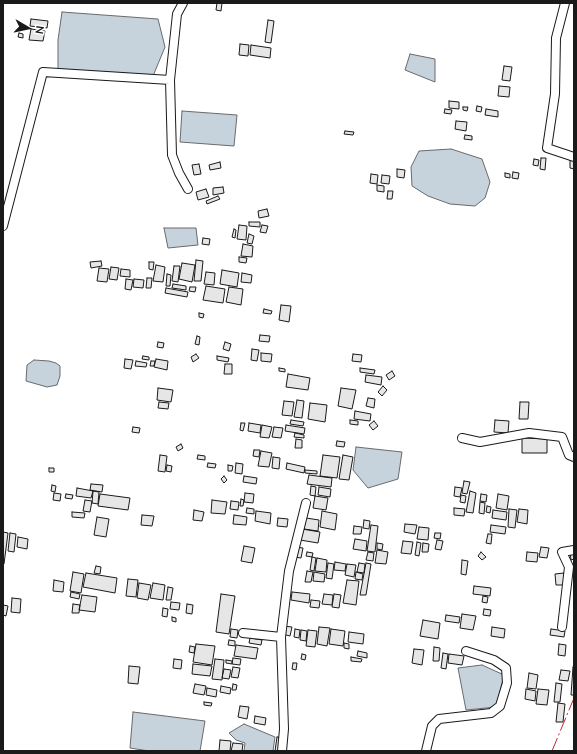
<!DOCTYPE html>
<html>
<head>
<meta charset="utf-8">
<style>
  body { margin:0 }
  #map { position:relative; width:577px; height:754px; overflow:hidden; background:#fff; font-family:Mulish,sans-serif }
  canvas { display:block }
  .frame { position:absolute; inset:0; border:4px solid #1a1a1a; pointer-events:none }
  .north { position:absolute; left:8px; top:8px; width:40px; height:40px; -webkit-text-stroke:3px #fff; paint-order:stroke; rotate:99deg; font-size:11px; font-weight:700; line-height:16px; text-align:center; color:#1a1a1a }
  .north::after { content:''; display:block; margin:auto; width:14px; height:18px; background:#1a1a1a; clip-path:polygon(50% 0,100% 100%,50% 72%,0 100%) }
</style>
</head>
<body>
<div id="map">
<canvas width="577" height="754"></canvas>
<div class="frame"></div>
<div class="north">N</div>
</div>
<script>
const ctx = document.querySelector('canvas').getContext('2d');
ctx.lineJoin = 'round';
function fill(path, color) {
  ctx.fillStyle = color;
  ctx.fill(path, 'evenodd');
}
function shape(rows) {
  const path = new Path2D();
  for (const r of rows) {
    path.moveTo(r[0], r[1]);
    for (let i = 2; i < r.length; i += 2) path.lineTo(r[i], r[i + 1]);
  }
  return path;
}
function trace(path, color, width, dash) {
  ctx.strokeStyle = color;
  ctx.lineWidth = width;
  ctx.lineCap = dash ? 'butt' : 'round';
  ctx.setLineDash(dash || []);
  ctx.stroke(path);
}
const water = shape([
  [62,12,158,19,165,47,153,76,58,69,58,40,62,12],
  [410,54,435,59,435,82,405,70,410,54],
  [182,111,237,115,234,146,180,142,182,111],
  [451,149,482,159,490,182,485,198,475,206,450,204,428,196,412,186,411,167,419,151,451,149],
  [164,228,196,228,198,245,168,248,164,228],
  [34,360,49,361,56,363,60,366,60,376,57,385,47,387,26,381,27,365,34,360],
  [356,447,402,452,398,479,368,488,353,470,356,447],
  [482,665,504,675,496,707,466,710,458,668,482,665],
  [133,712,205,721,200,751,149,751,130,748,133,712],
  [244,724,275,737,273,751,244,751,245,743,236,740,229,733,244,724]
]);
const building = shape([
  [217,3,222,3,221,11,216,10,217,3],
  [31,19,48,21,47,28,30,26,31,19],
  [268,20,274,21,271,43,265,42,268,20],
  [31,29,45,31,43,41,29,40,31,29],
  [19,33,23,34,23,38,18,37,19,33],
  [240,44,249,45,248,56,239,55,240,44],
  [251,45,271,48,270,58,250,55,251,45],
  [504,66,512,67,510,81,502,80,504,66],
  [499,86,510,87,509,97,498,96,499,86],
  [449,101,459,102,459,109,449,108,449,101],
  [477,106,482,107,481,112,476,111,477,106],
  [463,107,468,107,467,111,463,110,463,107],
  [445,109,452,110,451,114,444,113,445,109],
  [486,109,498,111,498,117,485,115,486,109],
  [456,121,467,122,466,131,455,129,456,121],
  [345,131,354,132,353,135,344,134,345,131],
  [465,135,472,136,472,140,464,139,465,135],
  [541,158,546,158,545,170,540,169,541,158],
  [534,159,539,160,538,166,533,165,534,159],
  [570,160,574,160,574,169,570,168,570,160],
  [220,162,221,168,210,170,209,165,220,162],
  [199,164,201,174,194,175,192,165,199,164],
  [397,169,405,170,404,178,397,177,397,169],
  [513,172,519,173,518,179,512,178,513,172],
  [505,173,510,174,510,178,505,177,505,173],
  [371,174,378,175,377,184,370,183,371,174],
  [382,175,390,176,389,184,381,183,382,175],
  [377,185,384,186,384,192,377,191,377,185],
  [223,187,224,193,213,195,213,188,223,187],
  [206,189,209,197,198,200,196,192,206,189],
  [388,191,393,191,392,199,387,199,388,191],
  [218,196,220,199,207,204,206,201,218,196],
  [267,209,269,216,259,218,258,211,267,209],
  [249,222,260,222,260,227,249,226,249,222],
  [239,225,247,226,246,240,237,239,239,225],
  [262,225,268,226,266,233,260,232,262,225],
  [234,229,236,230,235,238,232,237,234,229],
  [249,234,254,236,252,244,247,243,249,234],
  [203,238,210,239,209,245,202,244,203,238],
  [243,244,253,246,252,257,241,256,243,244],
  [239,257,247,258,246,263,239,262,239,257],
  [196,260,203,261,201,281,194,281,196,260],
  [101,261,102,266,91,268,90,262,101,261],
  [149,262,154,262,153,270,149,269,149,262],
  [182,263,195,265,192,282,179,279,182,263],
  [156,265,165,267,163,282,153,281,156,265],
  [174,266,180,266,178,282,172,281,174,266],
  [111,267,119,268,117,280,109,279,111,267],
  [99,268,109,269,107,282,97,281,99,268],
  [121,269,130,270,130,277,120,276,121,269],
  [222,270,239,273,237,287,220,284,222,270],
  [206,272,215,273,214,285,204,284,206,272],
  [242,273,252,275,251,283,241,282,242,273],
  [167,274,171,275,170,286,166,286,167,274],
  [147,278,152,278,151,288,146,288,147,278],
  [126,279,133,280,131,290,125,289,126,279],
  [134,279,144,280,143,288,133,287,134,279],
  [173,284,186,286,186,290,172,288,173,284],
  [206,286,225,289,223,303,203,300,206,286],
  [190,287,196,287,195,292,189,291,190,287],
  [229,287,243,289,241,305,226,302,229,287],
  [166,288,188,292,187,297,165,293,166,288],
  [281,305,291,306,289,322,279,320,281,305],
  [264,309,272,311,271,314,263,313,264,309],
  [199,313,204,314,203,318,199,317,199,313],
  [260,335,270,336,269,342,259,341,260,335],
  [197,336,200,337,199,345,195,344,197,336],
  [158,342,164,343,163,348,157,347,158,342],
  [225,342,231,344,229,351,223,349,225,342],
  [252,349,259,350,257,361,251,360,252,349],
  [261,353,272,354,271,362,261,361,261,353],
  [196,354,199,358,193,362,191,357,196,354],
  [353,354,362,355,361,362,352,361,353,354],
  [143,356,149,357,149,360,142,359,143,356],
  [217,356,229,358,228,362,217,360,217,356],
  [125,359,133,360,131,369,124,368,125,359],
  [156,359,168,361,167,370,154,367,156,359],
  [136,361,147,363,146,367,135,366,136,361],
  [151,361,155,361,154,366,150,366,151,361],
  [225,364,232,364,232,374,224,374,225,364],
  [279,368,285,369,285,372,279,371,279,368],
  [360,368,375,370,374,374,360,372,360,368],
  [392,371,395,376,389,380,386,375,392,371],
  [288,374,310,378,308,390,286,387,288,374],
  [366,375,382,377,381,385,365,382,366,375],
  [383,386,387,390,382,396,378,392,383,386],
  [158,388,173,390,171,402,157,400,158,388],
  [341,388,356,390,352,409,338,406,341,388],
  [368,398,375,399,374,408,366,406,368,398],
  [297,400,304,401,302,418,294,417,297,400],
  [284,401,294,402,292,416,282,415,284,401],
  [159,402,169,403,168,409,158,408,159,402],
  [520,402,529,402,528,419,519,419,520,402],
  [310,403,327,405,325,422,308,419,310,403],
  [355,411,371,414,370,421,354,419,355,411],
  [291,420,304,422,303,426,290,424,291,420],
  [350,420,358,421,358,425,350,424,350,420],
  [495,420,509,421,508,433,494,432,495,420],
  [374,421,378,426,373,430,369,425,374,421],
  [241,423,245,423,243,431,240,430,241,423],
  [249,423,261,425,260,433,248,431,249,423],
  [262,425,272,427,269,438,260,437,262,425],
  [286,425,305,428,304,434,285,431,286,425],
  [133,427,140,428,139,433,132,432,133,427],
  [274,427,283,428,281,438,272,437,274,427],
  [295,433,304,435,304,438,294,437,295,433],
  [522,438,547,439,547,453,522,453,522,438],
  [296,439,302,440,302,448,295,448,296,439],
  [337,441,345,442,344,447,336,446,337,441],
  [181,444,183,448,178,451,176,447,181,444],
  [254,450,260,450,259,457,253,456,254,450],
  [261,451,272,453,269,467,258,466,261,451],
  [160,455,167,456,165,472,158,471,160,455],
  [198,455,205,456,205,460,197,459,198,455],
  [323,455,340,457,337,478,320,476,323,455],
  [343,455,353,457,349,480,339,479,343,455],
  [273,457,280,458,279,469,272,468,273,457],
  [208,463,216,464,215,468,207,467,208,463],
  [236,463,243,464,242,474,235,473,236,463],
  [287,463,305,467,304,473,286,469,287,463],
  [167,465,172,466,171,472,166,471,167,465],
  [228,465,233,466,232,471,228,471,228,465],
  [49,468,54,468,54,472,49,472,49,468],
  [305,470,317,471,317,474,305,473,305,470],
  [309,475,332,478,331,487,307,484,309,475],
  [224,476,227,480,224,483,221,479,224,476],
  [244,476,257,478,256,484,243,482,244,476],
  [464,481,470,482,467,494,462,493,464,481],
  [91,484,103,485,102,492,90,490,91,484],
  [52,485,56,486,55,492,51,491,52,485],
  [311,486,316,487,315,496,310,495,311,486],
  [319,487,331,489,330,497,318,495,319,487],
  [455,487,462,488,460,497,454,496,455,487],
  [77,488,93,491,91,498,76,496,77,488],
  [93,491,99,492,98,504,92,503,93,491],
  [470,491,476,493,473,513,466,512,470,491],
  [54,493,61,494,60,501,53,500,54,493],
  [245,493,254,494,253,503,244,502,245,493],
  [66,494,73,495,72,499,65,498,66,494],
  [100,494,130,498,128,510,98,506,100,494],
  [481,494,487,495,486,502,480,501,481,494],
  [498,494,509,496,507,510,496,508,498,494],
  [461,495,466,496,465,503,460,502,461,495],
  [315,496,328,498,326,510,313,508,315,496],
  [241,499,244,500,243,506,240,506,241,499],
  [85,500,92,501,90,512,83,511,85,500],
  [212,500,227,502,225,514,211,513,212,500],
  [231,501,239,502,238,510,230,509,231,501],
  [480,502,485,503,484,514,479,513,480,502],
  [487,506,491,507,490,513,486,512,487,506],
  [247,508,254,509,254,514,246,513,247,508],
  [454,508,465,509,464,516,454,515,454,508],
  [509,509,517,510,515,528,508,527,509,509],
  [519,509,528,510,527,524,517,522,519,509],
  [194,510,204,512,202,521,193,520,194,510],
  [493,510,507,512,506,520,492,518,493,510],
  [256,511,271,513,270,524,255,521,256,511],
  [322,511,337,514,335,530,320,527,322,511],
  [72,512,85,513,84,518,72,517,72,512],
  [142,515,154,516,152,526,141,525,142,515],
  [234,515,247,517,246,525,233,524,234,515],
  [97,517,109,519,106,537,94,535,97,517],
  [278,518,288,519,287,527,277,526,278,518],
  [306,518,319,520,318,531,304,529,306,518],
  [364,520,370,521,369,529,363,528,364,520],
  [405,524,417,525,415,534,404,532,405,524],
  [371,525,378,526,375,552,367,551,371,525],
  [491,525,506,527,505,534,490,532,491,525],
  [354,526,362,527,361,534,353,534,354,526],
  [419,527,429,528,428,540,417,539,419,527],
  [302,529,320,532,318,543,300,540,302,529],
  [3,532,8,533,4,564,3,564,3,532],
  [10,533,16,534,14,552,8,551,10,533],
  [435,533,441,533,440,539,434,538,435,533],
  [488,534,492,534,491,544,486,543,488,534],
  [18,537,28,539,27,549,17,547,18,537],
  [355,539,367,541,366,551,353,549,355,539],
  [437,540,443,541,441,550,435,549,437,540],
  [403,541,413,542,411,554,401,553,403,541],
  [417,542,421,543,419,556,415,555,417,542],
  [377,543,383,544,382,550,377,549,377,543],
  [423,543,429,544,428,552,422,552,423,543],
  [244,546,255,548,252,563,241,561,244,546],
  [296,547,303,548,301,558,294,557,296,547],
  [541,547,549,548,547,558,539,557,541,547],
  [377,550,388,552,386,564,375,563,377,550],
  [307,552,313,553,312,557,306,556,307,552],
  [368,552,374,553,373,561,366,560,368,552],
  [481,552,486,557,482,560,478,556,481,552],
  [527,552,538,553,537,562,526,561,527,552],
  [570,552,574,552,574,559,571,560,570,552],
  [312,557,316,558,314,571,310,570,312,557],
  [317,558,327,560,326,572,315,571,317,558],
  [462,560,468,561,466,575,461,574,462,560],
  [335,562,346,564,345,571,334,570,335,562],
  [328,563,334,564,332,579,326,578,328,563],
  [359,563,365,564,364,573,357,572,359,563],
  [366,563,371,564,366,595,360,595,366,563],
  [347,564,356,565,354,577,345,575,347,564],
  [96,566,101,567,100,574,94,573,96,566],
  [307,571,313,572,311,582,305,582,307,571],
  [73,572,84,574,81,593,70,591,73,572],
  [314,572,325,574,324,582,313,581,314,572],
  [356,572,363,574,362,580,355,579,356,572],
  [86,573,117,578,115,593,83,587,86,573],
  [564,573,565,585,556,585,555,574,564,573],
  [128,579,138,580,136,597,126,596,128,579],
  [54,580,64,582,63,592,53,591,54,580],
  [347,580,359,581,356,605,343,603,347,580],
  [139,583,151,585,148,600,137,598,139,583],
  [153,583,165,585,163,600,150,598,153,583],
  [474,586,491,588,490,596,473,594,474,586],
  [168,587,173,588,171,600,166,600,168,587],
  [71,592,80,594,79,599,70,597,71,592],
  [292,592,310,594,309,603,291,600,292,592],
  [221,594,235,596,229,634,216,632,221,594],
  [324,594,333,595,332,605,322,604,324,594],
  [334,594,341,595,339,608,332,607,334,594],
  [82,595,97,597,95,612,79,610,82,595],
  [483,596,488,597,487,603,482,602,483,596],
  [12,598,21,599,20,613,11,612,12,598],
  [311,600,320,601,319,608,310,607,311,600],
  [171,602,180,603,179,610,170,609,171,602],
  [73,604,80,605,79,613,72,613,73,604],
  [187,604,193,605,192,614,186,613,187,604],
  [3,605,8,606,6,616,3,615,3,605],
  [163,608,168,609,167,617,162,616,163,608],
  [484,609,491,610,490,616,483,615,484,609],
  [462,614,476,616,473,630,460,628,462,614],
  [446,615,460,617,459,623,445,621,446,615],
  [172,617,176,618,176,622,172,621,172,617],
  [423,620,440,623,438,639,420,636,423,620],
  [283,626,292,627,290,636,282,634,283,626],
  [319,627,330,628,327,646,317,644,319,627],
  [492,627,505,629,504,638,491,636,492,627],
  [231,629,238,630,237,638,230,637,231,629],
  [295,629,300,630,299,638,294,637,295,629],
  [331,629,345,631,343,646,329,644,331,629],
  [551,629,565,631,564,637,550,635,551,629],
  [301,630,307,631,306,641,300,640,301,630],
  [308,630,317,631,315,647,306,646,308,630],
  [349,632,364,634,363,644,348,642,349,632],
  [250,638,262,640,261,645,249,643,250,638],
  [229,640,235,641,235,646,228,645,229,640],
  [344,643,349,644,349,649,344,648,344,643],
  [196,644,215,646,212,665,193,662,196,644],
  [559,644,566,645,565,656,558,655,559,644],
  [236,645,258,648,256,659,234,656,236,645],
  [190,646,195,647,194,653,189,652,190,646],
  [434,647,440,648,439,661,433,661,434,647],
  [414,649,424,650,422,665,412,663,414,649],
  [358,651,367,653,367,658,357,656,358,651],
  [443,653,448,654,446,669,441,668,443,653],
  [302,654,306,655,305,660,301,659,302,654],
  [449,654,464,656,462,665,448,663,449,654],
  [351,657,362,659,361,662,351,661,351,657],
  [233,658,241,659,240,665,232,664,233,658],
  [174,659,182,660,181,669,173,668,174,659],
  [215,659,224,660,222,680,212,679,215,659],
  [226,660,232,661,232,664,226,663,226,660],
  [293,663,297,663,296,670,292,669,293,663],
  [193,664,212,666,210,676,192,674,193,664],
  [129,666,140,667,138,684,128,683,129,666],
  [233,667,240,668,238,678,231,677,233,667],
  [573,667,574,667,574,695,571,695,573,667],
  [224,669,231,670,229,679,222,678,224,669],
  [561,670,570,671,568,681,559,680,561,670],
  [529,673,538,675,536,689,527,688,529,673],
  [556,683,562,684,560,702,554,702,556,683],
  [195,684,206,686,204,695,193,693,195,684],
  [233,684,237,685,236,690,232,690,233,684],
  [221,686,231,688,230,694,220,692,221,686],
  [207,688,217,690,216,697,206,695,207,688],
  [526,689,536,691,535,701,525,699,526,689],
  [538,689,549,690,547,705,536,704,538,689],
  [204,702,212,703,211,706,204,705,204,702],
  [558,703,565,704,563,722,556,722,558,703],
  [240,706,249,707,247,719,238,717,240,706],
  [255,716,266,718,265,725,254,723,255,716],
  [277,737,283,738,281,751,275,751,277,737],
  [220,740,231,741,230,751,219,751,220,740],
  [233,743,243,744,242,751,231,751,233,743]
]);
const street = shape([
  [565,3,556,38,555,94,547,148,574,157],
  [170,80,172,155,179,173,188,189],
  [3,226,43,72,170,80,177,14,183,3],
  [462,438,480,442,529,433,562,437,569,455,574,457],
  [562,627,569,567,562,552,574,550],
  [243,633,281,637],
  [282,751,284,729,281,637,289,571,306,503],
  [426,751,432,726,439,719,491,713,500,706,507,683,506,668,494,660,466,651]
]);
const power = shape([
  [552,751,574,698]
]);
fill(water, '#c6d2dc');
trace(water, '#6a6a6a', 1);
fill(building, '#e6e6e6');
trace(building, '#1a1a1a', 1);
trace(street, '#1a1a1a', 10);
trace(street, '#fff', 8);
trace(power, '#c62828', 1, [14, 3, 2, 3]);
</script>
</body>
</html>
